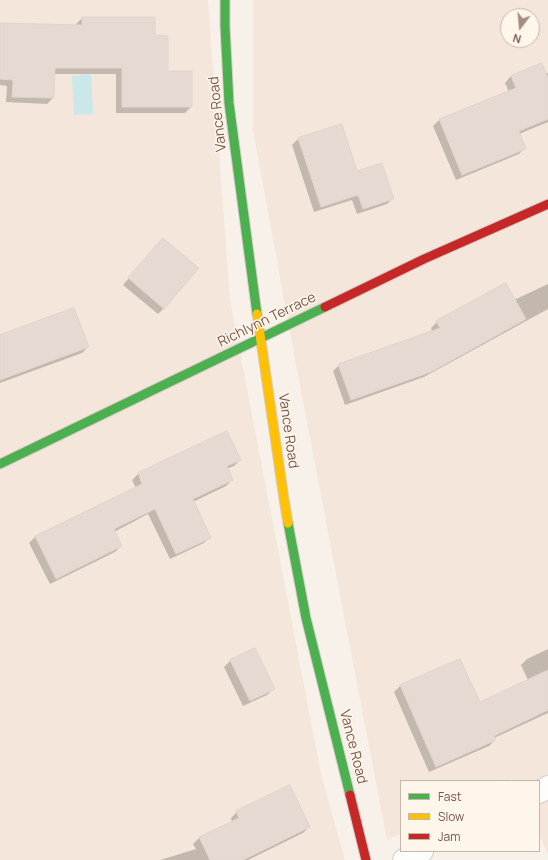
<!DOCTYPE html>
<html>
<head>
<meta charset="utf-8">
<style>
  body { margin:0 }
  #map { position:relative; width:548px; height:860px; overflow:hidden; background:#f8f1ea; font-family:Manrope,sans-serif }
  canvas { display:block }
  .legend { position:absolute; left:400px; top:780px; width:140px; height:72px; box-sizing:border-box; background:#fff6eb; border:1px solid #c9b6aa; margin:0; padding:5px 7px; list-style:none; font-size:12px; color:#785648 }
  .legend li { display:flex; align-items:center; gap:8px; height:20px }
  .legend b { width:20px; border:1px solid #c9b6aa }
  .north { position:absolute; left:500px; top:8px; width:40px; height:40px; box-sizing:border-box; background:#fff6eb; border:1px solid #c9b6aa; border-radius:50%; rotate:196deg; font-size:11px; font-weight:700; line-height:16px; text-align:center; color:#785648 }
  .north::after { content:''; display:block; margin:auto; width:14px; height:18px; background:#a58c81; clip-path:polygon(50% 0,100% 100%,50% 72%,0 100%) }
</style>
</head>
<body>
<div id="map">
<canvas width="548" height="860"></canvas>
<ul class="legend">
<li><b style="height:5px;background:#4caf50"></b>Fast</li>
<li><b style="height:5px;background:#ffc107"></b>Slow</li>
<li><b style="height:5px;background:#c62828"></b>Jam</li>
</ul>
<div class="north">N</div>
</div>
<script>
const g = document.querySelector('canvas').getContext('2d');
g.lineJoin = 'round';
function fill(path, color) { g.fillStyle = color; g.fill(path, 'evenodd'); }
function stroke(path, color, width, dash) { g.strokeStyle = color; g.lineWidth = width; g.lineCap = dash ? 'butt' : 'round'; g.setLineDash(dash || []); g.stroke(path); }
function write(font, color, halo, rows, align = 'center') {
  g.font = font + ' Manrope,sans-serif'; g.lineWidth = 3; g.setLineDash([]); g.textBaseline = 'middle'; g.strokeStyle = halo; g.fillStyle = color; for (const [text, x, y, turn = 0] of rows) {
    g.save(); g.translate(x, y); g.rotate((+turn || 0) * Math.PI / 180); g.textAlign = isNaN(turn) ? turn : align; if (halo) g.strokeText(text, 0, 0); g.fillText(text, 0, 0); g.restore();
  }
}
fill(new Path2D(`
  M 0,0 L 208,0 L 230,300 L 321,774 L 345,860 L 0,860 Z
  M 253,0 L 548,0 L 548,854 L 539,835 L 539,781 L 513,781 L 511,779 L 507,781 L 401,781 L 401,833 L 387,840 L 296,365 L 253,130 ZM 508,16 L 532,16 L 532,40 L 508,40 Z`), '#f4e6da');
fill(new Path2D(`
  M 91,74 L 93,114 L 74,115 L 72,76 Z`), '#cae8e9');
fill(new Path2D(`
  M 82,18 L 154,18 L 154,36 L 167,72 L 191,107 L 185,113 L 116,113 L 116,74 L 54,74 L 53,98 L 47,104 L 6,102 L 7,86 L 0,85 L 0,24 L 76,26 L 76,24 Z
  M 548,73 L 548,122 L 519,134 L 525,148 L 519,154 L 456,180 L 433,126 L 439,120 L 509,92 L 505,83 L 511,76 Z
  M 341,125 L 357,172 L 393,198 L 387,204 L 357,214 L 352,200 L 314,212 L 292,145 L 298,139 Z
  M 163,239 L 164,308 L 158,314 L 123,285 Z
  M 505,284 L 514,300 L 548,284 L 548,309 L 424,377 L 345,405 L 333,371 L 339,365 L 432,332 L 431,328 L 437,322 Z
  M 0,336 L 88,347 L 82,353 L 0,383 Z
  M 227,432 L 240,460 L 234,466 L 227,469 L 232,480 L 226,486 L 193,502 L 210,537 L 204,543 L 170,559 L 148,514 L 114,532 L 121,546 L 115,552 L 50,584 L 29,543 L 35,537 L 136,488 L 132,480 L 138,474 Z
  M 548,649 L 548,713 L 494,738 L 495,740 L 489,746 L 429,772 L 394,692 L 400,686 L 460,660 L 479,704 L 528,680 L 521,665 L 527,659 Z
  M 254,650 L 273,689 L 267,695 L 243,706 L 224,667 L 230,661 Z
  M 237,812 L 309,827 L 303,833 L 248,860 L 160,860 L 196,849 L 193,844 L 199,838 L 232,822 L 231,818 Z`), '#0003');
const building = new Path2D(`
  M 82,17 L 155,17 L 155,35 L 168,36 L 168,71 L 192,71 L 192,107 L 122,107 L 122,68 L 55,68 L 54,98 L 12,97 L 13,80 L 0,79 L 0,23 L 82,25 Z
  M 542,63 L 548,78 L 548,119 L 519,131 L 526,149 L 462,175 L 439,119 L 516,88 L 511,76 Z
  M 342,124 L 357,171 L 382,163 L 394,199 L 363,209 L 358,195 L 321,207 L 298,138 Z
  M 163,238 L 199,268 L 164,309 L 128,278 Z
  M 506,283 L 526,319 L 431,372 L 351,400 L 338,364 L 440,328 L 436,321 Z
  M 74,308 L 89,347 L 0,380 L 0,335 Z
  M 227,431 L 241,460 L 227,466 L 233,480 L 193,499 L 211,538 L 176,554 L 155,509 L 114,529 L 122,546 L 56,579 L 35,536 L 142,484 L 138,473 Z
  M 255,648 L 275,689 L 250,701 L 230,660 Z
  M 460,659 L 480,702 L 548,670 L 548,710 L 494,736 L 496,740 L 436,767 L 400,685 Z
  M 290,785 L 310,827 L 243,860 L 210,860 L 199,837 L 239,818 L 236,811 Z`);
fill(building, '#e5d9d1');
stroke(building, '#e1d4cc', 1);
const street = new Path2D(`
  M 539,792 L 548,787
  M 404,860 L 422,851`);
const fast = new Path2D(`
  M 225,0 L 225,26 L 229,103 L 257,314
  M 0,464 L 325,307
  M 288,523 L 306,618 L 350,795`);
const slow = new Path2D(`
  M 257,314 L 284,499 L 288,523`);
const jam = new Path2D(`
  M 325,307 L 424,259 L 548,204
  M 350,795 L 366,860`);
stroke(street, '#d6cdc6', 24);
stroke(fast, '#d7ccc6', 11);
stroke(slow, '#d7ccc6', 11);
stroke(jam, '#d7ccc6', 11);
stroke(street, '#fefdfc', 22);
stroke(fast, '#4caf50', 9);
stroke(slow, '#ffc107', 9);
stroke(jam, '#c62828', 9);
write('14px', '#785648', '#fff6eb', [
  ["Vance Road",218,114,-96],
  ["Richlynn Terrace",267,320,-26],
  ["Vance Road",288,431,82],
  ["Vance Road",353,747,76]
]);
</script>
</body>
</html>
